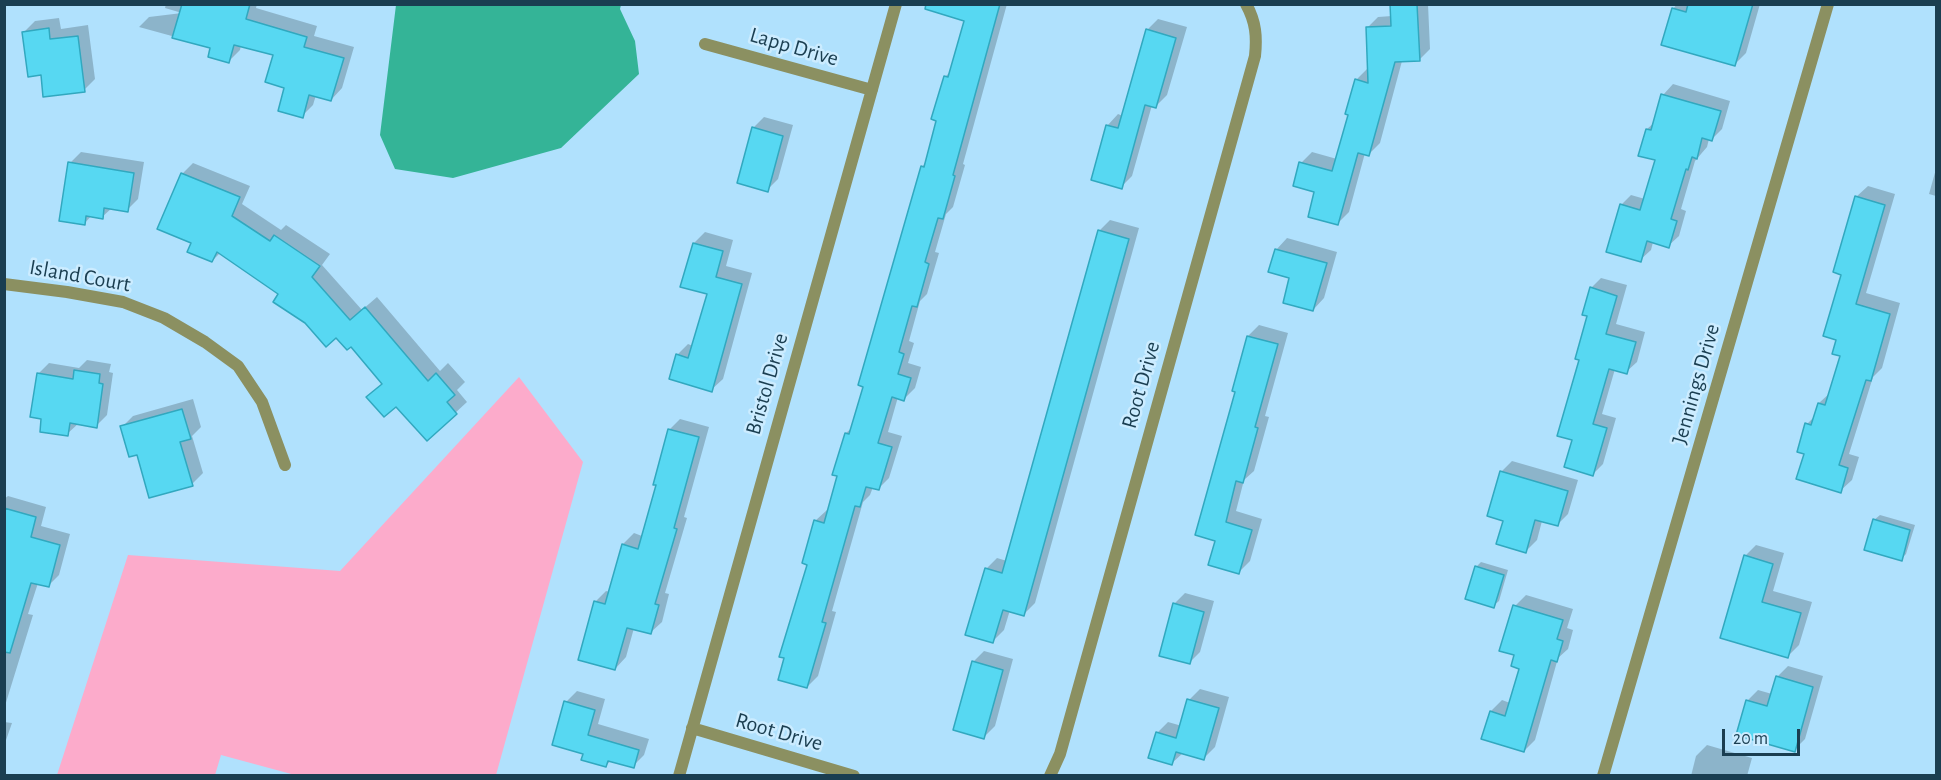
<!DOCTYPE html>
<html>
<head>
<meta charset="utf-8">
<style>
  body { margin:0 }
  #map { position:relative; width:1941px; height:780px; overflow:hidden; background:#b0e1fd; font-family:"Alegreya Sans",sans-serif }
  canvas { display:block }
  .frame { position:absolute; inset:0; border:6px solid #1a3e51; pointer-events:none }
  .scale { position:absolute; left:1722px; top:729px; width:78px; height:27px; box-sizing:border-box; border:3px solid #1a3e51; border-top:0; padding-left:8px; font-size:18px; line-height:21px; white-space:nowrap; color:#1a3e51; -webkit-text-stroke:4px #ccecff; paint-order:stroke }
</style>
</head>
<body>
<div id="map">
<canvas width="1941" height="780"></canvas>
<div class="frame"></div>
<div class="scale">20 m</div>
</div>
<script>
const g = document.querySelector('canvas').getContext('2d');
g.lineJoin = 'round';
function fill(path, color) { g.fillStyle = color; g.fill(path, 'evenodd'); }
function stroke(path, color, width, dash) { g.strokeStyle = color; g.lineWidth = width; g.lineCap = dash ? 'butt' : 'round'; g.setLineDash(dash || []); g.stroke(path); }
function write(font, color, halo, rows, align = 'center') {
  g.font = font + ' "Alegreya Sans",sans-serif'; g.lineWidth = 5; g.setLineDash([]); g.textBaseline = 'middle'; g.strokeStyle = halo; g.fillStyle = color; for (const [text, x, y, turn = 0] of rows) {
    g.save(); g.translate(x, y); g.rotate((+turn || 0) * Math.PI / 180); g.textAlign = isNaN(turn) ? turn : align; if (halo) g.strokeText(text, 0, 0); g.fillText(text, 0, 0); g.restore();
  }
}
fill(new Path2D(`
  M 519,377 L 583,462 L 496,775 L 295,775 L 221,755 L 215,775 L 57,775 L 128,555 L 340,571 Z`), '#fcabcb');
fill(new Path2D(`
  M 396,5 L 621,5 L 620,9 L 635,41 L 639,74 L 561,148 L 453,178 L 395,169 L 380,135 Z`), '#34b497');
fill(new Path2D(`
  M 166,4 L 257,4 L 256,8 L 317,26 L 314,36 L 354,47 L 342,88 L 331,100 L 316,95 L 313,105 L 302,116 L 286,87 L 274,54 L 241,45 L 240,50 L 229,61 L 212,47 L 139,27 L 149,17 L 182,13 L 165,8 Z
  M 965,4 L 1007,4 L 963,164 L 965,165 L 953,207 L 946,214 L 935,252 L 939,253 L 927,294 L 920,301 L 909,341 L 914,343 L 908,363 L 921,367 L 915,388 L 904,399 L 898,397 L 888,432 L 902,436 L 889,478 L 878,489 L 873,487 L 870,495 L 863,502 L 832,611 L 836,612 L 818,676 L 807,687 L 808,564 L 815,521 L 827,510 L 829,510 L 839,475 L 846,433 L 853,427 L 922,167 L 926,162 L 938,120 L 945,77 L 952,70 L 966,21 Z
  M 1391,4 L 1428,4 L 1430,49 L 1419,60 L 1402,61 L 1380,143 L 1369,154 L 1365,153 L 1349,212 L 1338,223 L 1316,191 L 1301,163 L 1312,152 L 1337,159 L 1350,114 L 1356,80 L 1367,69 L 1369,69 L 1367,28 L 1378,17 L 1392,16 Z
  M 1677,4 L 1760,4 L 1746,53 L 1735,64 L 1673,9 Z
  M 59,18 L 61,29 L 88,25 L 95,79 L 84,90 L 42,73 L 24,32 L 35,21 Z
  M 1158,19 L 1187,27 L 1167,95 L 1156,106 L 1152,105 L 1132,176 L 1121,187 L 1107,126 L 1118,114 L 1123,116 L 1147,30 Z
  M 1673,84 L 1730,101 L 1722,129 L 1711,140 L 1709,139 L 1707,147 L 1695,161 L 1681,209 L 1686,211 L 1679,236 L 1668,246 L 1653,242 L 1651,250 L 1640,260 L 1621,205 L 1631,195 L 1645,199 L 1657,159 L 1647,129 L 1655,122 L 1663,95 Z
  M 764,117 L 793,125 L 778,179 L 767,190 L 753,128 Z
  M 81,152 L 144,162 L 138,199 L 127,210 L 112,208 L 102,217 L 92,215 L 84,224 L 70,163 Z
  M 193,163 L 250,186 L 242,204 L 281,230 L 286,225 L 330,254 L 322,265 L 362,310 L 377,297 L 440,371 L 448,363 L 465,382 L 457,390 L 467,402 L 427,439 L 384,383 L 351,345 L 280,293 L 220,253 L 212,261 L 193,242 L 182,174 Z
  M 1936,169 L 1936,196 L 1929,194 Z
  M 1868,186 L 1895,194 L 1866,293 L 1900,303 L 1882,368 L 1873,377 L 1849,454 L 1859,457 L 1852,480 L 1840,491 L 1806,453 L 1807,424 L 1816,415 L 1819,403 L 1831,392 L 1842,355 L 1838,339 L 1856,197 Z
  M 1110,220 L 1139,228 L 1035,603 L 1024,614 L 1010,610 L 1004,630 L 993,641 L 986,569 L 997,558 L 1007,561 L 1099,231 Z
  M 705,232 L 733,240 L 726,266 L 752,273 L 723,379 L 711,390 L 677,355 L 688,344 L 693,346 L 709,293 L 694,243 Z
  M 1287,238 L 1337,252 L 1324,298 L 1313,310 L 1291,277 L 1276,250 Z
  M 1601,278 L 1627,285 L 1616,324 L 1645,332 L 1637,362 L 1626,372 L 1615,369 L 1602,414 L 1616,418 L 1603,464 L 1593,474 L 1574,439 L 1581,359 L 1589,315 L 1591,288 Z
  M 1259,325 L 1288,333 L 1265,416 L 1269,417 L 1254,471 L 1244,480 L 1236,511 L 1262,519 L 1250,561 L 1239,572 L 1217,540 L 1237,391 L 1233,390 L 1248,336 Z
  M 87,360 L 111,364 L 109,372 L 113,373 L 107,415 L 96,426 L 79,423 L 67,434 L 43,418 L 38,374 L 49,363 L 79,368 Z
  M 193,399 L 201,427 L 192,436 L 203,473 L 192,484 L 138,453 L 122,427 L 133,416 Z
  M 680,419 L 709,427 L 684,517 L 687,518 L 665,593 L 669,594 L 662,622 L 650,633 L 634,628 L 626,657 L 615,669 L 595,602 L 606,591 L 610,592 L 623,544 L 634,533 L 642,536 L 658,484 L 669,430 Z
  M 1512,461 L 1578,480 L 1568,514 L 1557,525 L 1542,521 L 1537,540 L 1526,551 L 1505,520 L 1501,472 Z
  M 8,496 L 46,507 L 41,526 L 70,534 L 59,575 L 48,586 L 38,583 L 28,614 L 33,615 L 4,709 L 4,499 Z
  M 1880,515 L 1915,525 L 1906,554 L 1901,559 L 1874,520 Z
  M 1756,545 L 1784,553 L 1773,591 L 1812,602 L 1799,645 L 1788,656 L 1722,637 L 1745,556 Z
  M 1481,562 L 1508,570 L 1499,601 L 1493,606 L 1476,567 Z
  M 1185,593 L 1214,601 L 1200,652 L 1189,663 L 1174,604 Z
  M 1526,595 L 1573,609 L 1567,628 L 1573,630 L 1568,649 L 1558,658 L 1535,740 L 1524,751 L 1491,711 L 1502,700 L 1510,703 L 1521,668 L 1516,654 L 1515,606 Z
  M 984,651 L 1013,659 L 995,726 L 984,737 L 973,662 Z
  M 1788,666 L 1823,676 L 1805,739 L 1794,750 L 1747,701 L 1758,690 L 1772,694 L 1777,677 Z
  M 1200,689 L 1229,697 L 1215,747 L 1204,758 L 1183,753 L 1172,763 L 1157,733 L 1168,722 L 1182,726 L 1189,700 Z
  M 577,691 L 605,699 L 598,724 L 649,739 L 644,755 L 633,766 L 611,760 L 606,766 L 585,753 L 566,702 Z
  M 4,722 L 12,723 L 4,746 Z
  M 1707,745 L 1752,758 L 1747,776 L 1691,776 L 1696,756 Z`), '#0003');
const building = new Path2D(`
  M 182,4 L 250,4 L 246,19 L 307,37 L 304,47 L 344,58 L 331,101 L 309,95 L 303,118 L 278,111 L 284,88 L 265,82 L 273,55 L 234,45 L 229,63 L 208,57 L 210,48 L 172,38 Z
  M 926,4 L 1000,4 L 953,175 L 955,176 L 943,219 L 938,218 L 925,262 L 929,264 L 917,307 L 912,306 L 899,352 L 904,354 L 898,374 L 911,378 L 904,401 L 892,397 L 878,443 L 892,447 L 879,490 L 866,487 L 860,507 L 855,506 L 822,622 L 826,623 L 807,688 L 778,680 L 784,658 L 779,657 L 807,565 L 802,563 L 814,520 L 824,523 L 837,476 L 832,475 L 845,433 L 849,434 L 863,387 L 858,385 L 921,166 L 924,167 L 936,121 L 931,119 L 944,76 L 948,77 L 964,21 L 925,9 Z
  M 1390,4 L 1417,4 L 1420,61 L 1395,62 L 1369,156 L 1358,153 L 1338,225 L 1308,217 L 1314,192 L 1293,186 L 1299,162 L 1332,171 L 1348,115 L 1345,114 L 1355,79 L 1368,83 L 1366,27 L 1391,26 Z
  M 1688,4 L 1753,4 L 1735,66 L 1661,45 L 1672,8 L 1686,12 Z
  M 49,28 L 50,39 L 78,36 L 85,92 L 43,97 L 41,75 L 28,77 L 22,32 Z
  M 1146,29 L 1176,38 L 1156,108 L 1145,105 L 1122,189 L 1091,180 L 1106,125 L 1118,128 Z
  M 1661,94 L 1721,111 L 1712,141 L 1702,138 L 1697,159 L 1692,157 L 1688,170 L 1686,169 L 1671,219 L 1677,221 L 1669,248 L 1647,241 L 1641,262 L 1606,252 L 1620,204 L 1640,210 L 1655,160 L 1638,156 L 1646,129 L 1651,130 Z
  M 752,127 L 783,136 L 768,192 L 737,183 Z
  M 68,162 L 134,173 L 128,212 L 104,208 L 103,219 L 86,216 L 85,225 L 59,221 Z
  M 181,173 L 240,197 L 232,216 L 270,241 L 274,235 L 320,266 L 312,277 L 350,320 L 365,307 L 428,381 L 436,373 L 455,395 L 447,402 L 457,414 L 427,441 L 396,407 L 384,417 L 366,397 L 382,384 L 351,347 L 347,350 L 336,338 L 326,347 L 305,323 L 273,302 L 278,294 L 217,252 L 212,262 L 187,252 L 191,243 L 157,229 Z
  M 1855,196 L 1885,205 L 1856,304 L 1890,314 L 1871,381 L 1866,380 L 1839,465 L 1848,468 L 1841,493 L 1796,479 L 1804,454 L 1797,452 L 1805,423 L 1811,425 L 1818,403 L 1825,405 L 1840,356 L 1832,354 L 1836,340 L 1823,336 L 1841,275 L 1833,272 Z
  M 1098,230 L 1129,239 L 1024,616 L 1003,610 L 993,643 L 965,635 L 985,568 L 1002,573 Z
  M 693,243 L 723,251 L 716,277 L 742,284 L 712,392 L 669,379 L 676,354 L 688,358 L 707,294 L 680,287 Z
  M 1275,249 L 1327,263 L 1313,311 L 1283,303 L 1289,278 L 1268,272 Z
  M 1590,287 L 1617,296 L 1606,334 L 1636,342 L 1627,374 L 1609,369 L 1593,424 L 1607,428 L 1593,476 L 1564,467 L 1572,440 L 1557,436 L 1579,360 L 1575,359 L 1587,316 L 1582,315 Z
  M 1247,336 L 1278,344 L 1255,427 L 1258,428 L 1243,483 L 1236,481 L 1226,522 L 1252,530 L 1239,574 L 1208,565 L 1215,541 L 1195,535 L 1235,392 L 1232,391 Z
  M 74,370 L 100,374 L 99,383 L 103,384 L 97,428 L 70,423 L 68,436 L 40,432 L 41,419 L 30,417 L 37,373 L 73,379 Z
  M 182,409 L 191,439 L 180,442 L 193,486 L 149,498 L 137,455 L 129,457 L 120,426 Z
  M 668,429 L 699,437 L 674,528 L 677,529 L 655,604 L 659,605 L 651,634 L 627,628 L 615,670 L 578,660 L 594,601 L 605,604 L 622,544 L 638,549 L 656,485 L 653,485 Z
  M 1500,471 L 1568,491 L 1558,526 L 1535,520 L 1526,553 L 1496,544 L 1503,521 L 1487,516 Z
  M 4,508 L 36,517 L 31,537 L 60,545 L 49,587 L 31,583 L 10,653 L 4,652 Z
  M 1873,519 L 1910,530 L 1902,561 L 1864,550 Z
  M 1744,555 L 1773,564 L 1762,602 L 1801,613 L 1788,658 L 1720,638 Z
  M 1475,566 L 1504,575 L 1494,608 L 1465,599 Z
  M 1173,603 L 1204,612 L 1190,664 L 1159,656 Z
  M 1513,605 L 1563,620 L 1557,639 L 1563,641 L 1557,662 L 1551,660 L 1524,752 L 1481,739 L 1490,711 L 1505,716 L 1519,669 L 1511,666 L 1514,655 L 1499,651 Z
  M 972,661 L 1003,670 L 984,739 L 953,730 Z
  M 1776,676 L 1813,687 L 1795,752 L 1736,735 L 1746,700 L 1767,706 Z
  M 1187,699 L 1219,708 L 1204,760 L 1176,752 L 1172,765 L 1148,758 L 1156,732 L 1176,738 Z
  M 564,701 L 595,710 L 588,735 L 639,750 L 634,768 L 608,761 L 606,767 L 581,760 L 583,754 L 552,745 Z`);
fill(building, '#57d8f2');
stroke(building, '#31a8bf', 1.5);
stroke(new Path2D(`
  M 705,44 L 872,90
  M 4,284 L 67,292 L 123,302 L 164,318 L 205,342 L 238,366 L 262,402 L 285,465
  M 692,728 L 854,776
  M 679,776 L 896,4
  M 1050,776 L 1060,754 L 1255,56 C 1257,37 1256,22 1246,4
  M 1603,776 L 1828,4`), '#8b9061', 12);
write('22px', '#1a3e51', '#ccecff', [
  ["Lapp Drive",794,47,16],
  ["Island Court",80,276,10],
  ["Bristol Drive",767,384,-74],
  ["Jennings Drive",1696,384,-74],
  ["Root Drive",1141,385,-74],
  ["Root Drive",779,732,16]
]);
</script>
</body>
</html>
